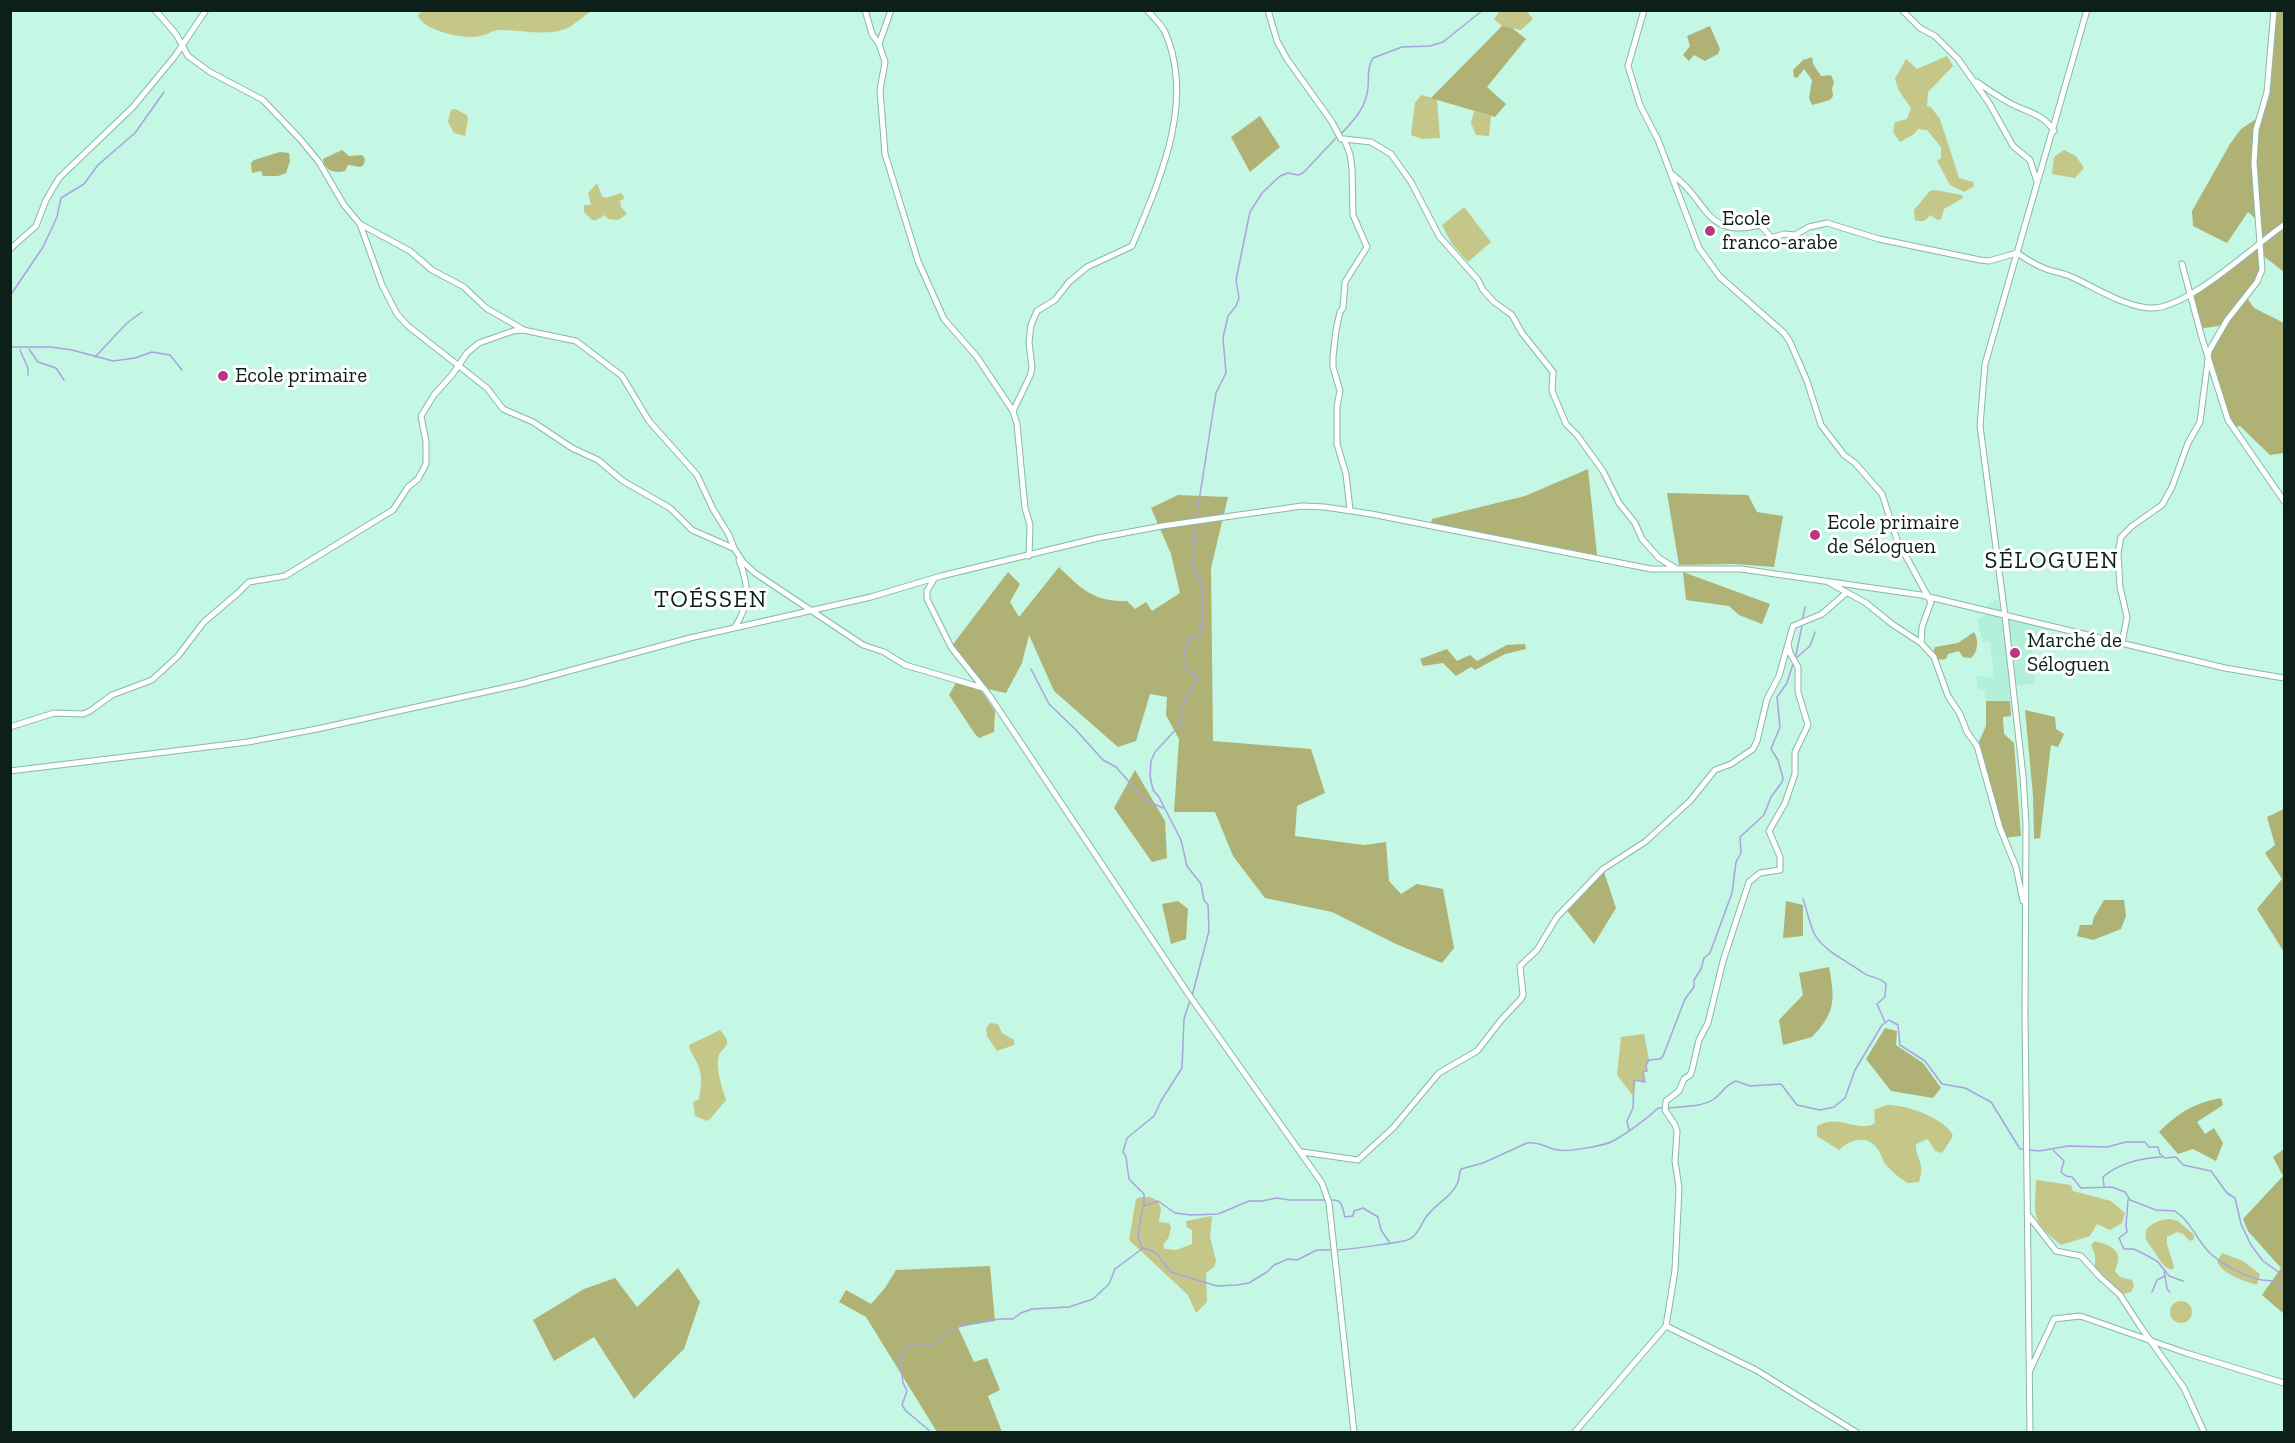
<!DOCTYPE html>
<html>
<head>
<meta charset="utf-8">
<style>
  body { margin:0 }
  #map { position:relative; width:2295px; height:1443px; overflow:hidden; background:#c4f7e4; font-family:"Zilla Slab",serif }
  canvas { display:block }
  .frame { position:absolute; inset:0; border:12px solid #0c2019; pointer-events:none }
</style>
</head>
<body>
<div id="map">
<canvas width="2295" height="1443"></canvas>
<div class="frame"></div>
</div>
<script>
const g = document.querySelector('canvas').getContext('2d');
g.lineJoin = 'round';
function fill(path, color) { g.fillStyle = color; g.fill(path, 'evenodd'); }
function stroke(path, color, width, dash) { g.strokeStyle = color; g.lineWidth = width; g.lineCap = dash ? 'butt' : 'round'; g.setLineDash(dash || []); g.stroke(path); }
function write(font, color, halo, rows, align = 'center') {
  g.font = font + ' "Zilla Slab",serif'; g.lineWidth = 6; g.setLineDash([]); g.textBaseline = 'middle'; g.strokeStyle = halo; g.fillStyle = color; for (const [text, x, y, turn = 0] of rows) {
    g.save(); g.translate(x, y); g.rotate((+turn || 0) * Math.PI / 180); g.textAlign = isNaN(turn) ? turn : align; if (halo) g.strokeText(text, 0, 0); g.fillText(text, 0, 0); g.restore();
  }
}
fill(new Path2D(`
  M 1997,600 L 2006,616 L 2050,626 L 2044,638 L 2031,639 L 2035,684 L 2009,686 L 2010,701 L 1986,701 L 1985,690 L 1978,690 L 1976,676 L 1994,678 L 1990,641 L 1983,642 L 1977,619 L 1989,613 L 1987,604 Z`), '#b3f0d9');
fill(new Path2D(`
  M 1526,10 L 1533,19 L 1521,30 L 1502,26 L 1494,19 L 1500,11 Z
  M 422,11 L 422,10 L 592,11 C 582,16 572,28 562,30 C 541,36 519,29 498,30 C 491,31 486,35 480,36 C 466,40 422,31 418,15 Z
  M 1947,56 L 1953,66 L 1928,92 L 1927,106 L 1931,107 L 1940,119 L 1959,178 L 1973,182 L 1974,186 L 1964,192 L 1950,185 L 1937,161 L 1941,158 L 1941,147 L 1927,130 L 1918,129 L 1914,134 L 1900,142 L 1893,132 L 1895,122 L 1907,119 L 1911,108 L 1899,91 L 1895,79 L 1906,59 L 1917,69 Z
  M 1421,95 L 1437,99 L 1440,138 L 1422,139 L 1411,135 L 1415,103 Z
  M 455,109 L 467,115 L 468,119 L 465,136 L 454,133 L 448,122 L 451,110 Z
  M 1474,111 L 1491,116 L 1489,136 L 1476,135 L 1471,123 Z
  M 2064,150 L 2076,156 L 2084,168 L 2075,178 L 2052,174 L 2054,157 Z
  M 597,183 L 602,196 L 606,198 L 621,193 L 625,198 L 620,201 L 621,207 L 627,214 L 618,220 L 608,219 L 605,215 L 596,220 L 592,220 L 584,212 L 584,205 L 591,205 L 588,193 Z
  M 1935,190 L 1962,195 L 1963,198 L 1944,209 L 1941,219 L 1938,220 L 1930,215 C 1925,222 1922,222 1915,220 L 1914,210 L 1930,191 Z
  M 1464,207 L 1491,242 L 1468,262 L 1452,244 L 1442,225 Z
  M 990,1023 L 998,1024 L 1002,1033 L 1014,1040 L 1014,1045 L 997,1051 L 987,1036 L 986,1029 Z
  M 720,1030 C 722,1033 728,1038 727,1043 C 727,1047 720,1051 719,1055 C 715,1068 722,1087 726,1100 L 711,1118 L 707,1121 L 695,1116 L 693,1102 L 699,1099 C 701,1087 703,1074 697,1063 C 694,1056 690,1052 689,1045 Z
  M 1644,1034 L 1649,1060 L 1646,1065 L 1647,1071 L 1643,1072 L 1645,1082 L 1636,1080 L 1633,1096 L 1617,1075 L 1621,1037 Z
  M 1887,1105 C 1905,1104 1947,1119 1953,1136 L 1942,1153 L 1935,1151 L 1928,1139 L 1916,1144 C 1915,1159 1926,1162 1919,1182 L 1908,1183 C 1900,1179 1893,1172 1886,1165 C 1882,1160 1881,1153 1877,1148 C 1866,1134 1849,1140 1839,1150 L 1817,1136 L 1817,1126 C 1838,1114 1852,1130 1872,1125 L 1875,1122 L 1874,1110 Z
  M 2036,1180 L 2071,1185 L 2073,1191 L 2111,1201 L 2125,1213 L 2122,1223 L 2110,1230 L 2097,1224 L 2090,1236 L 2061,1245 C 2030,1220 2035,1218 2036,1180 Z
  M 1140,1197 L 1150,1197 L 1158,1201 L 1161,1209 L 1159,1222 L 1169,1223 L 1171,1227 L 1169,1237 L 1163,1245 L 1165,1249 L 1176,1250 L 1192,1244 L 1192,1230 L 1187,1227 L 1186,1221 L 1212,1216 L 1210,1237 L 1216,1261 L 1214,1267 L 1206,1273 L 1207,1302 L 1196,1313 L 1188,1295 L 1129,1240 L 1136,1199 Z
  M 2169,1219 L 2178,1221 L 2194,1235 L 2194,1239 L 2190,1241 L 2183,1234 L 2177,1232 L 2167,1237 L 2167,1244 L 2174,1267 L 2172,1270 C 2162,1267 2159,1258 2153,1250 C 2151,1246 2146,1242 2146,1238 C 2143,1225 2159,1220 2169,1219 Z
  M 2095,1241 C 2103,1244 2117,1246 2118,1257 C 2119,1261 2116,1266 2115,1271 L 2120,1277 L 2132,1280 L 2134,1286 L 2131,1292 L 2120,1295 L 2095,1271 L 2095,1255 L 2091,1245 Z
  M 2222,1253 L 2243,1261 L 2260,1274 L 2257,1285 C 2242,1280 2226,1276 2217,1262 Z
  M2170 1312a11 11 0 1 1 22 0a11 11 0 1 1-22 0Z`), '#c4c788');
fill(new Path2D(`
  M 2274,11 L 2284,11 L 2284,272 L 2261,254 L 2262,270 L 2246,296 L 2254,308 L 2284,323 L 2284,453 L 2270,455 L 2240,426 L 2233,427 L 2208,357 L 2223,325 L 2199,329 L 2190,294 L 2201,288 L 2260,241 L 2258,221 L 2248,212 L 2227,243 L 2193,226 L 2192,211 L 2230,144 L 2241,129 L 2259,117 L 2267,92 Z
  M 1502,26 L 1512,28 L 1526,39 L 1487,87 L 1506,104 L 1495,117 L 1431,98 Z
  M 1710,26 L 1720,49 L 1718,54 L 1705,61 L 1694,55 L 1689,61 L 1683,55 L 1690,46 L 1687,36 Z
  M 1812,57 L 1813,64 L 1821,76 L 1831,75 L 1834,82 L 1832,89 L 1833,96 L 1830,100 L 1812,105 L 1809,98 L 1812,80 L 1804,69 L 1797,78 L 1794,77 L 1793,70 L 1803,60 Z
  M 1260,116 L 1280,147 L 1250,172 L 1231,137 Z
  M 342,150 L 349,156 L 362,155 L 365,159 L 364,164 L 361,167 L 348,165 L 345,171 C 335,174 324,170 323,159 Z
  M 280,152 L 289,153 L 290,161 L 286,173 L 278,176 L 263,176 L 261,171 L 252,173 L 251,163 L 254,160 Z
  M 1588,469 L 1597,555 L 1431,523 L 1432,519 L 1525,496 Z
  M 1667,493 L 1748,495 L 1757,512 L 1783,516 L 1774,567 L 1735,564 L 1679,565 Z
  M 1178,495 L 1228,497 L 1211,568 L 1213,741 L 1311,749 L 1325,793 L 1297,806 L 1295,836 L 1364,845 L 1386,842 L 1389,881 L 1401,894 L 1417,884 L 1443,889 L 1454,948 L 1442,963 L 1396,944 L 1332,912 L 1265,898 L 1233,856 L 1215,812 L 1174,812 L 1179,739 L 1166,715 L 1167,697 L 1150,694 L 1136,741 L 1118,747 L 1054,691 L 1029,635 L 1022,663 L 1006,693 L 983,688 L 951,647 L 1008,572 L 1020,584 L 1010,602 L 1019,617 L 1059,567 C 1081,589 1094,602 1127,601 L 1135,609 L 1146,602 L 1152,611 L 1180,593 L 1171,554 L 1151,508 Z
  M 1683,572 L 1770,604 L 1762,624 L 1739,615 L 1729,606 L 1686,600 Z
  M 1974,632 C 1979,640 1978,652 1971,658 L 1963,657 L 1959,651 L 1948,654 L 1946,659 C 1940,660 1936,660 1932,655 L 1935,647 L 1958,643 Z
  M 1525,644 L 1526,649 L 1505,654 L 1475,670 L 1471,667 L 1456,676 L 1443,663 L 1423,666 L 1420,659 L 1447,649 L 1457,661 L 1470,655 L 1477,661 L 1507,645 Z
  M 958,679 L 978,686 L 995,711 L 994,732 L 979,738 L 975,734 L 949,695 Z
  M 1986,701 L 2010,701 L 2011,716 L 2003,717 L 2004,734 L 2014,743 L 2021,836 L 2003,838 L 1977,746 L 1986,726 Z
  M 2025,710 L 2055,717 L 2056,729 L 2064,734 L 2058,747 L 2051,745 L 2040,838 L 2034,839 L 2033,796 Z
  M 1135,770 L 1165,821 L 1167,858 L 1152,862 L 1114,808 Z
  M 2284,809 L 2284,952 L 2257,909 L 2282,879 L 2265,853 L 2275,845 L 2267,817 Z
  M 1603,869 L 1616,908 L 1594,944 L 1565,908 Z
  M 2104,900 L 2124,900 L 2126,916 L 2121,929 L 2093,940 L 2077,936 L 2080,925 L 2092,925 L 2094,917 Z
  M 1178,901 L 1188,909 L 1186,939 L 1171,944 L 1162,904 Z
  M 1786,901 L 1803,905 L 1803,936 L 1783,938 Z
  M 1829,967 C 1835,999 1836,1012 1812,1037 L 1783,1045 L 1779,1020 L 1803,995 L 1799,973 Z
  M 1885,1028 L 1897,1031 L 1896,1045 L 1923,1063 L 1941,1088 L 1933,1098 L 1891,1091 L 1866,1059 Z
  M 2221,1098 L 2223,1105 L 2197,1122 L 2205,1134 L 2214,1128 L 2223,1143 L 2216,1161 L 2193,1149 L 2178,1154 L 2159,1132 C 2178,1113 2194,1103 2221,1098 Z
  M 2284,1149 L 2284,1314 L 2262,1295 L 2281,1268 L 2248,1231 L 2243,1219 L 2283,1176 L 2273,1157 Z
  M 990,1266 L 995,1321 L 958,1327 L 974,1362 L 987,1358 L 1000,1390 L 988,1396 L 1002,1432 L 937,1432 L 866,1317 L 839,1302 L 846,1290 L 871,1304 L 885,1288 L 896,1270 Z
  M 678,1268 L 700,1302 L 684,1349 L 634,1399 L 594,1337 L 554,1361 L 533,1320 L 584,1289 L 615,1278 L 637,1307 Z`), '#afb274');
stroke(new Path2D(`
  M 1341,134 C 1354,120 1366,108 1368,88 C 1369,77 1367,67 1373,58 L 1402,47 L 1430,46 L 1443,42 L 1483,10
  M 10,296 L 43,247 L 57,217 L 61,198 L 84,184 L 98,165 L 135,133 L 164,92
  M 10,347 L 51,347 L 72,350 L 113,361 L 135,358 L 152,352 L 170,355 L 182,370
  M 29,349 L 38,362 L 56,368 L 64,380
  M 20,350 L 28,368 L 28,375
  M 95,357 L 127,323 L 142,312
  M 1196,520 L 1216,393 L 1226,373 L 1223,338 L 1228,316 L 1236,306 L 1239,298 L 1236,280 L 1250,212 L 1262,193 L 1280,176 L 1288,173 L 1298,175 L 1303,173 L 1337,137
  M 1802,621 L 1805,607
  M 1795,659 L 1802,626
  M 1795,659 L 1810,646 L 1815,632
  M 1031,669 L 1049,704 L 1076,730 L 1103,760 L 1116,767 L 1145,800 L 1163,808
  M 1803,899 C 1807,910 1810,926 1815,935 C 1824,951 1847,961 1862,972 C 1869,978 1879,976 1886,984 L 1885,997 L 1877,1004 L 1885,1022
  M 1192,996 L 1209,931 L 1208,905 L 1204,900 L 1201,884 L 1187,866 L 1181,840 L 1159,797 L 1153,790 L 1150,776 L 1151,761 L 1155,752 L 1180,725 L 1182,706 L 1191,692 L 1197,676 L 1188,671 L 1183,658 L 1189,638 L 1201,634 L 1203,628 L 1203,584 L 1193,570 L 1193,557 L 1196,524
  M 1667,1108 C 1681,1107 1703,1107 1714,1099 C 1724,1092 1722,1087 1736,1081 L 1750,1086 L 1781,1084 L 1797,1105 L 1820,1110 L 1834,1107 L 1845,1098 L 1855,1070 L 1882,1025 L 1889,1020 L 1898,1025 L 1900,1045 L 1925,1061 L 1942,1084 L 1965,1088 L 1991,1102 L 2020,1149 L 2039,1151 L 2068,1146 L 2107,1147 L 2126,1142 L 2145,1142 L 2149,1147 L 2158,1147 L 2160,1154 L 2165,1158 L 2176,1157 L 2183,1165 L 2211,1171 L 2227,1193 L 2235,1198 L 2241,1224 L 2251,1245 L 2263,1261 L 2284,1276
  M 1629,1130 L 1627,1121 L 1633,1108 L 1634,1082 L 1635,1080 L 1645,1082 L 1643,1072 L 1647,1071 L 1646,1065 L 1649,1060 L 1660,1059 L 1663,1056 L 1685,999 L 1694,987 L 1694,980 L 1701,969 L 1704,958 L 1710,953 L 1732,893 L 1736,862 L 1741,853 L 1740,837 L 1764,815 L 1771,797 L 1782,782 L 1783,778 L 1778,760 L 1771,749 L 1780,727 L 1777,697 L 1787,683 L 1793,664
  M 2053,1150 L 2064,1161 L 2061,1172 L 2066,1176 L 2072,1177 L 2081,1188 L 2112,1187 L 2125,1192 L 2130,1200 L 2156,1210 L 2175,1211 C 2192,1223 2195,1237 2208,1251 C 2218,1262 2247,1278 2262,1280 C 2267,1281 2271,1280 2276,1282 L 2284,1291
  M 2104,1186 L 2103,1177 C 2119,1163 2142,1158 2162,1157
  M 1331,1200 C 1343,1199 1342,1207 1345,1217 L 1353,1216 L 1354,1211 L 1363,1208 L 1378,1217 L 1381,1230 L 1390,1243
  M 2128,1200 L 2126,1226 L 2127,1232 L 2119,1238 L 2124,1249 L 2134,1249 L 2148,1256 L 2158,1262 L 2169,1276 L 2183,1281
  M 1144,1206 L 1144,1194 L 1129,1179 L 1126,1157 L 1123,1152 L 1127,1138 L 1154,1116 L 1161,1101 L 1182,1068 L 1184,1019 L 1190,1000
  M 1142,1248 L 1138,1237 L 1142,1210 L 1144,1206 L 1158,1201 L 1175,1213 L 1191,1215 L 1218,1214 L 1249,1201 L 1262,1201 L 1276,1198 L 1290,1200 L 1326,1200
  M 1337,1250 C 1343,1250 1407,1242 1410,1239 C 1419,1234 1421,1224 1426,1217 C 1435,1204 1452,1197 1458,1182 C 1459,1178 1459,1174 1461,1169 L 1483,1163 L 1527,1143 C 1539,1141 1546,1148 1558,1150 C 1568,1152 1604,1146 1613,1141 C 1626,1134 1648,1118 1658,1108 L 1662,1108
  M 2165,1276 L 2167,1289 L 2170,1292
  M 2152,1292 L 2157,1280 L 2165,1276 L 2164,1272
  M 931,1432 L 906,1411 L 902,1405 L 907,1391 L 903,1383 L 900,1357 C 908,1341 919,1346 934,1345 C 939,1341 943,1336 948,1332 C 959,1324 1000,1318 1013,1319 L 1021,1313 L 1032,1309 L 1069,1307 L 1093,1299 L 1109,1284 L 1115,1269 L 1143,1248 C 1164,1252 1162,1267 1173,1273 L 1217,1286 L 1237,1285 L 1249,1283 L 1267,1272 L 1274,1265 L 1288,1259 L 1297,1260 L 1317,1250 L 1332,1250`), '#aba3dd', 1.5);
const street = new Path2D(`
  M 155,10 L 176,34 L 188,56 L 210,72 L 263,100 L 300,139 L 319,162 L 344,205 L 360,224 L 382,285 L 397,314 L 408,326 L 487,388 L 503,409 L 533,422 L 572,448 L 598,460 L 623,481 L 670,508 L 692,530 L 733,548
  M 865,10 L 872,34 L 879,44 L 885,62 L 880,90 L 885,154 L 918,261 L 944,319 L 977,357 L 1013,411 L 1017,424 L 1025,508 L 1030,525 L 1029,556
  M 1268,10 L 1277,41 L 1287,59 L 1332,122 L 1341,139 L 1344,139 L 1350,154 L 1352,169 L 1353,215 L 1367,247 L 1345,282 L 1343,308 L 1340,312 L 1336,330 L 1333,357 L 1333,367 L 1340,391 L 1337,406 L 1337,444 L 1346,474 L 1350,510
  M 1644,10 L 1628,66 L 1640,105 L 1658,140 L 1699,248 L 1720,277 L 1784,333 L 1790,342 L 1807,381 L 1821,425 L 1844,455 L 1855,463 L 1882,494 L 1897,540 L 1931,602 L 1922,627 L 1921,643
  M 1902,10 L 1920,28 L 1935,36 L 1958,59 L 1989,103 L 2013,146 L 2030,160 L 2037,182
  M 879,44 L 891,10
  M 1977,82 C 1990,91 2004,101 2018,107 C 2034,114 2044,116 2054,131
  M 1344,139 L 1371,142 L 1391,154 L 1411,182 L 1439,236 L 1478,280 L 1483,290 L 1494,302 L 1512,315 L 1522,333 L 1553,372 L 1552,391 L 1566,424 L 1577,435 L 1603,471 L 1619,503 L 1635,523 L 1642,539 L 1659,558 L 1677,569
  M 1673,175 C 1709,201 1704,239 1760,225 L 1771,237 L 1774,237 L 1784,234 L 1795,235 L 1809,227 L 1827,223 L 1879,239 L 1980,260 L 1989,261 L 2017,253 C 2026,259 2035,265 2046,269 C 2054,272 2064,273 2072,277 C 2096,288 2121,305 2149,308 C 2186,311 2253,246 2284,225
  M 360,224 L 410,251 L 432,270 L 464,287 L 486,308 L 524,330
  M 10,249 L 36,226 L 46,200 L 59,178 L 133,107 L 175,56 L 206,10
  M 2182,264 L 2202,338 L 2228,420 L 2284,501
  M 1013,411 L 1030,376 L 1032,368 L 1029,342 L 1031,325 L 1037,311 L 1055,300 L 1069,282 L 1087,267 L 1132,246 C 1159,181 1196,102 1165,32 C 1161,24 1153,17 1147,10
  M 934,579 L 927,591 L 927,599 L 951,647 L 989,695 L 1189,995 L 1322,1183 L 1329,1203 L 1354,1432
  M 1828,582 L 1866,603 L 1892,624 L 1921,643 L 1934,657 L 1948,696 L 1960,714 L 1967,732 L 1977,746 L 2000,828 L 2016,867 L 2023,901
  M 735,627 C 750,604 749,585 739,560
  M 2122,643 L 2127,617 L 2120,587 L 2118,553 L 2121,537 L 2132,526 L 2162,505 L 2172,487 L 2188,443 L 2200,422 L 2209,351 L 2227,320 L 2257,282 L 2262,270 L 2254,163 L 2256,130 L 2267,92 L 2274,10
  M 10,727 L 54,713 L 83,714 L 90,711 L 112,695 L 152,680 L 178,656 L 204,622 L 238,593 L 249,582 L 285,576 L 393,510 L 408,487 L 418,479 L 426,464 L 426,442 L 421,416 L 434,395 L 452,375 L 467,353 L 479,343 L 513,331 L 523,330 L 576,341 L 622,376 L 649,421 L 697,475 L 713,509 L 729,535 L 734,548 L 743,562 L 755,573 L 863,645 L 884,652 L 905,665 L 983,688
  M 10,771 L 248,742 L 317,729 L 521,684 L 690,638 L 871,597 L 941,576 L 1098,538 L 1162,526 L 1302,506 L 1325,507 L 1371,514 L 1651,569 L 1741,569 L 1921,595 L 2225,668 L 2284,678
  M 1302,1152 L 1358,1160 L 1393,1128 L 1439,1073 L 1477,1051 L 1502,1019 L 1521,999 L 1523,995 L 1520,966 L 1537,950 L 1557,917 L 1603,869 L 1645,842 L 1690,801 L 1715,770 L 1731,764 L 1753,749 L 1757,741 L 1767,699 L 1779,676 L 1793,626 L 1822,614 L 1846,593
  M 2028,1215 L 2056,1251 L 2081,1256 L 2100,1277 L 2120,1295 L 2140,1326 L 2184,1388 L 2204,1432
  M 1666,1326 L 1756,1370 L 1856,1432
  M 2030,1370 L 2054,1319 L 2080,1316 L 2086,1318 L 2186,1353 L 2284,1383
  M 1575,1432 L 1666,1326 L 1675,1270 L 1679,1188 L 1675,1161 L 1677,1131 L 1675,1125 L 1665,1110 L 1666,1101 L 1679,1091 L 1684,1079 L 1690,1075 L 1692,1070 L 1699,1040 L 1708,1023 L 1723,961 L 1749,882 L 1760,873 L 1780,870 L 1780,857 L 1769,831 L 1785,803 L 1795,774 L 1795,752 L 1808,725 L 1798,692 L 1798,667 L 1790,653 L 1788,644
  M 2030,1432 L 2025,1015 L 2026,824 L 2023,776 L 2005,616 L 1980,426 L 1985,364 L 2087,10`);
stroke(street, '#87b9a7', 7);
stroke(street, '#fff', 5);
for (const [x, y, r, color] of [
  [1710,231,6,"#b93780"],
  [223,376,6,"#b93780"],
  [1815,535,6,"#b93780"],
  [2015,653,6,"#b93780"]
]) { const dot = new Path2D(); dot.arc(x, y, r, 0, 2 * Math.PI); g.fillStyle = color; g.fill(dot); stroke(dot, '#fff', 2); }
write('21px', '#0c2019', '#fff', [
  ["Ecole",1722,219],
  ["franco-arabe",1722,243],
  ["Ecole primaire",235,376],
  ["Ecole primaire",1827,523],
  ["de Séloguen",1827,547],
  ["Marché de",2027,641],
  ["Séloguen",2027,665]
], 'left');
g.letterSpacing = '1.5px';
write('24px', '#0c2019', '#fff', [
  ["SÉLOGUEN",2052,561],
  ["TOÉSSEN",711,600]
]);
g.letterSpacing = '0px';
</script>
</body>
</html>
